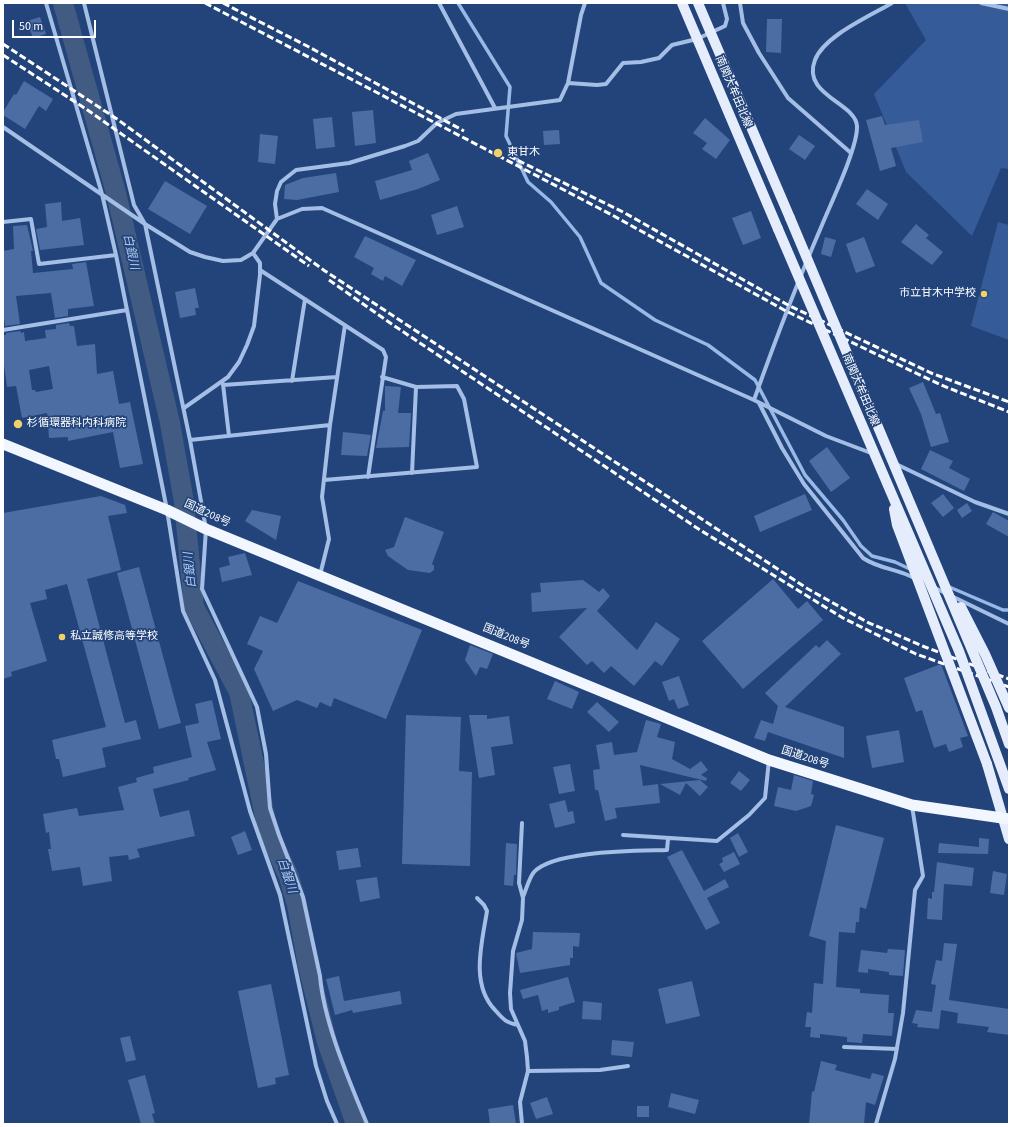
<!DOCTYPE html>
<html>
<head>
<meta charset="utf-8">
<style>
  body { margin:0 }
  #map { position:relative; width:1012px; height:1127px; overflow:hidden; background:#22447b; font-family:"Source Sans 3",sans-serif }
  canvas { display:block }
  .frame { position:absolute; inset:0; border:4px solid #fff; pointer-events:none }
  .scale { position:absolute; left:12px; top:20px; width:84px; height:18px; box-sizing:border-box; border:2px solid #fff; border-top:0; padding-left:5px; font-size:12px; line-height:14px; white-space:nowrap; color:#fff; -webkit-text-stroke:3px #22447b; paint-order:stroke }
</style>
</head>
<body>
<div id="map">
<canvas width="1012" height="1127"></canvas>
<div class="frame"></div>
<div class="scale">50 m</div>
</div>
<script>
const g = document.querySelector('canvas').getContext('2d');
g.lineJoin = 'round';
function fill(path, color) { g.fillStyle = color; g.fill(path, 'evenodd'); }
function stroke(path, color, width, dash) { g.strokeStyle = color; g.lineWidth = width; g.lineCap = dash ? 'butt' : 'round'; g.setLineDash(dash || []); g.stroke(path); }
function write(font, color, halo, rows, align = 'center') {
  g.font = font + ' "Source Sans 3","Noto Sans JP",sans-serif'; g.lineWidth = 3.5; g.setLineDash([]); g.textBaseline = 'middle'; g.strokeStyle = halo; g.fillStyle = color; for (const [text, x, y, turn = 0] of rows) {
    g.save(); g.translate(x, y); g.rotate((+turn || 0) * Math.PI / 180); g.textAlign = isNaN(turn) ? turn : align; if (halo) g.strokeText(text, 0, 0); g.fillText(text, 0, 0); g.restore();
  }
}
fill(new Path2D(`
  M 905,3 L 1009,3 L 1009,169 L 1001,168 L 972,236 L 906,172 L 874,94 L 926,40 Z
  M 998,222 L 1009,225 L 1009,340 L 971,326 Z`), '#355c98');
stroke(new Path2D(`
  M 458,3 L 510,87 L 506,136 L 528,182 L 551,202 L 580,237 L 601,283 L 655,320 L 708,345 L 755,380 L 805,475 L 843,520 L 861,546 L 872,556 L 895,562 L 912,570
  M 947,586 L 1003,610 L 1009,610`), '#98b8e6', 3.5);
stroke(new Path2D(`
  M 63,3 L 116,193 L 170,423 L 184,502 L 194,607 L 239,692 L 268,831 L 289,877 L 297,905 L 308,966 L 327,1042 L 356,1124`), '#425b83', 20);
fill(new Path2D(`
  M 40,17 L 46,34 L 33,38 L 27,21 Z
  M 767,19 L 782,19 L 781,53 L 766,52 Z
  M 24,81 L 53,99 L 46,111 L 39,106 L 25,129 L 3,115 L 3,112 L 14,94 L 16,95 Z
  M 373,110 L 376,143 L 355,146 L 352,112 Z
  M 882,116 L 885,125 L 919,120 L 923,142 L 891,148 L 896,166 L 880,171 L 866,120 Z
  M 332,117 L 335,147 L 316,149 L 313,119 Z
  M 705,118 L 730,140 L 716,159 L 702,149 L 707,143 L 693,133 Z
  M 559,130 L 560,144 L 544,145 L 543,131 Z
  M 260,134 L 278,136 L 275,164 L 258,162 Z
  M 799,135 L 815,146 L 805,160 L 789,149 Z
  M 428,153 L 440,180 L 418,189 L 380,200 L 375,181 L 412,170 L 409,161 Z
  M 336,173 L 339,192 L 297,200 L 284,199 L 285,185 L 303,178 Z
  M 165,181 L 207,206 L 190,234 L 148,209 Z
  M 867,189 L 888,204 L 878,220 L 856,204 Z
  M 61,202 L 62,221 L 80,218 L 84,245 L 40,250 L 36,229 L 47,227 L 45,204 Z
  M 457,206 L 464,227 L 437,235 L 431,215 Z
  M 751,211 L 761,238 L 743,245 L 732,218 Z
  M 916,224 L 929,235 L 926,238 L 943,252 L 932,265 L 901,242 Z
  M 27,225 L 33,251 L 31,251 L 33,273 L 73,269 L 72,264 L 86,262 L 94,306 L 68,309 L 68,316 L 55,318 L 51,293 L 16,296 L 20,324 L 5,326 L 3,311 L 3,251 L 14,249 L 13,226 Z
  M 365,236 L 416,260 L 402,286 L 385,276 L 383,281 L 371,274 L 374,268 L 354,257 Z
  M 825,237 L 836,240 L 831,257 L 821,254 Z
  M 864,237 L 875,266 L 856,273 L 846,244 Z
  M 195,288 L 199,308 L 195,308 L 196,315 L 180,318 L 175,292 Z
  M 69,323 L 70,326 L 74,326 L 77,346 L 95,344 L 97,374 L 113,371 L 119,404 L 130,402 L 143,464 L 120,468 L 113,432 L 68,441 L 68,437 L 49,438 L 47,413 L 22,418 L 16,386 L 7,387 L 3,357 L 3,335 L 6,335 L 6,333 L 20,331 L 21,333 L 24,332 L 25,341 L 46,338 L 45,330 L 56,329 L 56,325 ZM 49,366 L 53,389 L 36,392 L 35,390 L 32,390 L 29,370 Z
  M 923,382 L 936,414 L 940,413 L 949,442 L 931,447 L 921,414 L 909,388 Z
  M 385,386 L 401,387 L 398,413 L 411,413 L 409,447 L 376,448 L 383,411 L 385,411 Z
  M 343,432 L 371,435 L 367,456 L 341,455 Z
  M 827,447 L 850,478 L 831,492 L 809,461 Z
  M 930,450 L 953,461 L 949,468 L 970,479 L 964,491 L 921,469 Z
  M 805,494 L 812,510 L 760,532 L 754,516 Z
  M 943,494 L 954,508 L 943,517 L 931,503 Z
  M 101,496 L 125,505 L 127,513 L 108,516 L 121,570 L 87,579 L 125,723 L 136,720 L 141,739 L 102,748 L 106,767 L 63,777 L 59,759 L 56,759 L 52,740 L 106,727 L 67,584 L 45,590 L 47,599 L 30,603 L 47,661 L 11,672 L 12,676 L 3,679 L 3,513 Z
  M 967,503 L 972,511 L 962,518 L 957,510 Z
  M 252,510 L 281,516 L 276,540 L 245,521 Z
  M 993,512 L 1009,521 L 1009,537 L 986,524 Z
  M 405,517 L 444,532 L 432,564 L 434,566 L 434,570 L 430,573 L 408,570 L 388,556 L 385,550 L 394,547 Z
  M 245,553 L 252,575 L 222,582 L 219,568 L 230,565 L 228,557 Z
  M 139,567 L 181,723 L 159,729 L 117,573 Z
  M 773,579 L 798,609 L 807,601 L 823,620 L 743,689 L 702,641 Z
  M 583,580 L 599,592 L 603,588 L 610,596 L 597,611 L 637,650 L 656,622 L 680,639 L 662,666 L 655,661 L 634,686 L 611,666 L 604,673 L 592,661 L 587,665 L 559,637 L 587,608 L 532,612 L 531,593 L 541,592 L 540,583 Z
  M 298,581 L 422,630 L 386,719 L 334,698 L 331,707 L 320,702 L 317,708 L 297,700 L 273,711 L 254,669 L 263,651 L 247,644 L 260,616 L 277,623 Z
  M 827,640 L 841,654 L 785,707 L 844,727 L 844,758 L 768,732 L 765,741 L 754,738 L 761,720 L 773,724 L 778,706 L 765,693 L 816,645 L 819,648 Z
  M 470,645 L 493,654 L 487,669 L 480,667 L 476,676 L 465,660 Z
  M 941,664 L 968,736 L 960,738 L 963,747 L 949,752 L 946,744 L 934,748 L 922,710 L 916,712 L 904,678 Z
  M 679,676 L 689,705 L 678,709 L 674,699 L 669,701 L 662,682 Z
  M 555,681 L 579,692 L 572,709 L 547,699 Z
  M 212,700 L 221,739 L 207,742 L 216,770 L 188,778 L 189,780 L 153,789 L 160,817 L 189,810 L 195,836 L 137,849 L 140,857 L 129,860 L 128,855 L 109,857 L 112,881 L 83,886 L 80,867 L 52,871 L 48,849 L 51,849 L 49,832 L 46,833 L 43,814 L 77,808 L 79,816 L 124,810 L 118,787 L 137,782 L 136,778 L 154,773 L 153,767 L 192,757 L 185,726 L 199,723 L 195,704 Z
  M 597,702 L 619,722 L 609,732 L 587,712 Z
  M 406,715 L 461,717 L 459,771 L 472,772 L 470,866 L 402,864 Z
  M 469,715 L 487,715 L 487,719 L 509,716 L 513,744 L 491,747 L 495,775 L 479,778 Z
  M 646,720 L 661,724 L 657,737 L 675,742 L 672,759 L 690,769 L 701,761 L 708,770 L 701,775 L 707,778 L 706,781 L 640,765 L 643,786 L 658,784 L 660,803 L 615,808 L 617,818 L 605,821 L 598,790 L 595,790 L 593,770 L 600,769 L 596,745 L 612,742 L 614,755 L 637,752 Z
  M 899,730 L 904,762 L 872,768 L 866,736 Z
  M 570,764 L 575,791 L 559,794 L 553,767 Z
  M 739,771 L 750,780 L 741,791 L 730,783 Z
  M 794,775 L 813,781 L 811,794 L 814,795 L 811,806 L 796,811 L 774,806 L 778,787 L 791,790 Z
  M 700,780 L 708,787 L 700,796 L 686,783 L 680,795 L 660,784 Z
  M 565,800 L 568,812 L 573,811 L 575,823 L 555,828 L 549,804 Z
  M 836,825 L 884,838 L 866,909 L 860,907 L 859,922 L 856,922 L 855,933 L 839,932 L 836,987 L 860,989 L 860,993 L 889,995 L 888,1013 L 894,1013 L 892,1036 L 863,1034 L 862,1043 L 847,1042 L 847,1037 L 820,1034 L 820,1038 L 810,1037 L 811,1027 L 805,1027 L 807,1012 L 812,1013 L 814,983 L 823,984 L 826,941 L 809,936 Z
  M 245,831 L 252,850 L 238,855 L 231,837 Z
  M 738,833 L 748,852 L 739,857 L 730,838 Z
  M 979,838 L 989,839 L 988,854 L 938,853 L 939,843 L 979,847 Z
  M 506,843 L 517,844 L 516,875 L 514,875 L 513,886 L 504,885 Z
  M 358,848 L 361,867 L 339,870 L 336,851 Z
  M 682,850 L 704,891 L 725,879 L 729,887 L 707,898 L 720,923 L 706,930 L 667,857 Z
  M 734,852 L 740,864 L 724,872 L 719,864 L 723,862 L 722,858 Z
  M 937,862 L 974,868 L 972,886 L 944,884 L 942,920 L 927,919 L 928,898 L 932,899 L 932,892 L 934,892 Z
  M 993,871 L 1007,874 L 1004,895 L 990,893 Z
  M 377,877 L 380,898 L 360,902 L 356,880 Z
  M 533,932 L 580,933 L 579,947 L 573,946 L 573,958 L 570,958 L 570,965 L 520,973 L 516,953 L 532,949 Z
  M 944,943 L 957,944 L 949,1000 L 1009,1009 L 1009,1035 L 987,1032 L 989,1027 L 957,1023 L 958,1013 L 941,1010 L 939,1029 L 917,1027 L 918,1024 L 912,1023 L 916,1010 L 932,1012 L 936,985 L 931,984 L 936,960 L 942,961 Z
  M 888,949 L 905,950 L 903,976 L 889,975 L 889,972 L 868,969 L 868,973 L 858,972 L 861,950 L 887,953 Z
  M 339,976 L 344,1001 L 400,991 L 402,1004 L 353,1013 L 352,1010 L 335,1015 L 326,979 Z
  M 568,977 L 575,1002 L 559,1007 L 559,1010 L 548,1013 L 548,1009 L 542,1011 L 538,995 L 523,999 L 520,990 Z
  M 692,981 L 700,1016 L 666,1024 L 658,989 Z
  M 271,984 L 289,1075 L 275,1078 L 276,1084 L 258,1088 L 238,991 Z
  M 583,1001 L 602,1003 L 601,1020 L 582,1019 Z
  M 130,1036 L 136,1060 L 126,1062 L 120,1038 Z
  M 612,1040 L 634,1042 L 632,1057 L 611,1055 Z
  M 821,1061 L 837,1065 L 835,1070 L 870,1079 L 872,1073 L 884,1076 L 875,1105 L 866,1102 L 864,1124 L 809,1124 L 812,1091 L 814,1092 Z
  M 145,1075 L 155,1113 L 152,1114 L 155,1124 L 141,1124 L 128,1080 Z
  M 671,1093 L 699,1100 L 695,1114 L 668,1107 Z
  M 547,1097 L 553,1114 L 536,1119 L 530,1103 Z
  M 513,1105 L 516,1124 L 490,1124 L 488,1109 Z
  M 637,1106 L 649,1106 L 649,1117 L 637,1117 Z`), '#4b6da4');
stroke(new Path2D(`
  M 46,3 L 102,194 L 116,255 L 167,510 L 183,611 L 215,680 L 250,811 L 280,895 L 316,1066 L 327,1101 L 337,1124
  M 84,3 L 134,205 L 145,224 L 190,440 L 206,529 L 202,589 L 257,707 L 266,754 L 270,808 L 279,835 L 303,897 L 320,976 C 324,1023 349,1080 367,1124
  M 439,3 L 495,108
  M 740,3 L 743,23 L 759,53 L 788,98 L 851,153
  M 981,3 L 1009,9
  M 568,83 L 597,85 L 606,84 L 623,63 L 641,62 L 659,58 L 672,45 L 697,39 L 725,26 L 727,19 L 723,3
  M 3,127 L 145,224 L 190,252 L 205,257 L 223,261 L 241,260 L 253,253 L 277,219 L 302,209 L 322,208 L 754,400 L 826,436 L 871,453
  M 277,219 L 275,204 L 277,191 L 281,182 L 296,170 L 349,163 L 405,146 L 418,141 L 437,123 L 456,114 L 560,100 L 568,83 L 581,15 L 585,3
  M 3,222 L 31,219 L 39,264 L 116,255
  M 260,270 L 383,350 L 386,357 L 368,477
  M 3,330 L 127,310
  M 292,381 L 305,299
  M 223,384 L 229,436
  M 223,385 L 337,377
  M 754,400 C 775,341 797,283 822,225 C 831,203 858,147 857,126 C 856,103 801,95 815,60 C 824,36 870,16 892,3
  M 759,403 L 782,448 L 804,484 L 863,558 C 879,569 898,569 914,578
  M 184,408 L 228,377 L 239,362 L 247,345 L 254,326 L 260,275 L 260,263 L 253,253
  M 190,440 L 330,425
  M 896,464 L 975,502 L 1009,514
  M 412,473 L 416,387
  M 324,480 L 477,467 L 464,399 L 457,386 L 416,387 L 382,377
  M 320,575 L 329,539 L 322,497 L 330,425 L 345,325
  M 935,588 L 1009,624
  M 522,823 L 519,883 L 523,898 L 522,920 L 513,951 L 510,993 L 511,1009 L 525,1041 L 527,1057 L 528,1071 L 520,1102 L 522,1124
  M 623,835 L 717,841 L 749,815 L 765,798 L 769,760
  M 523,897 C 526,890 529,878 534,872 C 554,850 638,851 667,850 L 668,839
  M 477,898 L 484,905 L 487,911 C 482,943 470,984 495,1010 C 504,1020 505,1022 518,1025
  M 844,1047 L 897,1049
  M 528,1071 L 600,1070 L 628,1066
  M 876,1124 L 895,1059 L 903,1013 L 915,890 L 923,876 L 912,806`), '#a4bee5', 4);
stroke(new Path2D(`
  M 682,3 L 778,229
  M 698,3 L 790,218
  M 987,764 L 1009,839`), '#e5edfd', 10);
stroke(new Path2D(`
  M 3,444 L 167,510 L 206,529 L 769,760 L 912,805 L 1009,819`), '#f2f6fe', 11);
stroke(new Path2D(`
  M 205,3 L 612,215 L 786,311 L 941,385 L 1009,412
  M 223,3 L 309,47 L 464,131
  M 3,44 L 117,119 L 325,271 L 808,589 L 867,622 L 925,647 L 1009,679
  M 3,55 L 86,109 L 309,266
  M 509,156 L 623,212 L 788,305 L 931,373 L 1009,402
  M 329,280 L 393,325 L 700,530 L 843,618 L 916,654 L 1009,687`), '#fff', 3, [7, 3]);
stroke(new Path2D(`
  M 790,218 L 996,707 L 1009,744
  M 778,229 L 959,651 L 1009,789
  M 894,509 L 897,525 L 987,764
  M 961,607 L 985,654 L 1009,708`), '#e5edfd', 10);
for (const [x, y, r, color] of [
  [498,153,5,"#f1d167"],
  [984,294,4,"#f1d167"],
  [18,424,5,"#f1d167"],
  [62,637,4,"#f1d167"]
]) { const dot = new Path2D(); dot.arc(x, y, r, 0, 2 * Math.PI); g.fillStyle = color; g.fill(dot); stroke(dot, '#22447b', 1.5); }
write('11px', '#fff', '#22447b', [
  ["南関大牟田北線",733,92,67],
  ["南関大牟田北線",860,390,67],
  ["国道208号",207,514,25],
  ["国道208号",506,637,22],
  ["国道208号",805,758,18]
]);
write('11px', '#fff', '#22447b', [
  ["東甘木",507,153],
  ["市立甘木中学校",976,294,"right"],
  ["杉循環器科内科病院",27,424],
  ["私立誠修高等学校",70,637]
], 'left');
write('italic 12px', '#afc8ed', '#22447b', [
  ["白銀川",130,252,77],
  ["白銀川",191,570,-96],
  ["白銀川",286,876,71]
]);
</script>
</body>
</html>
